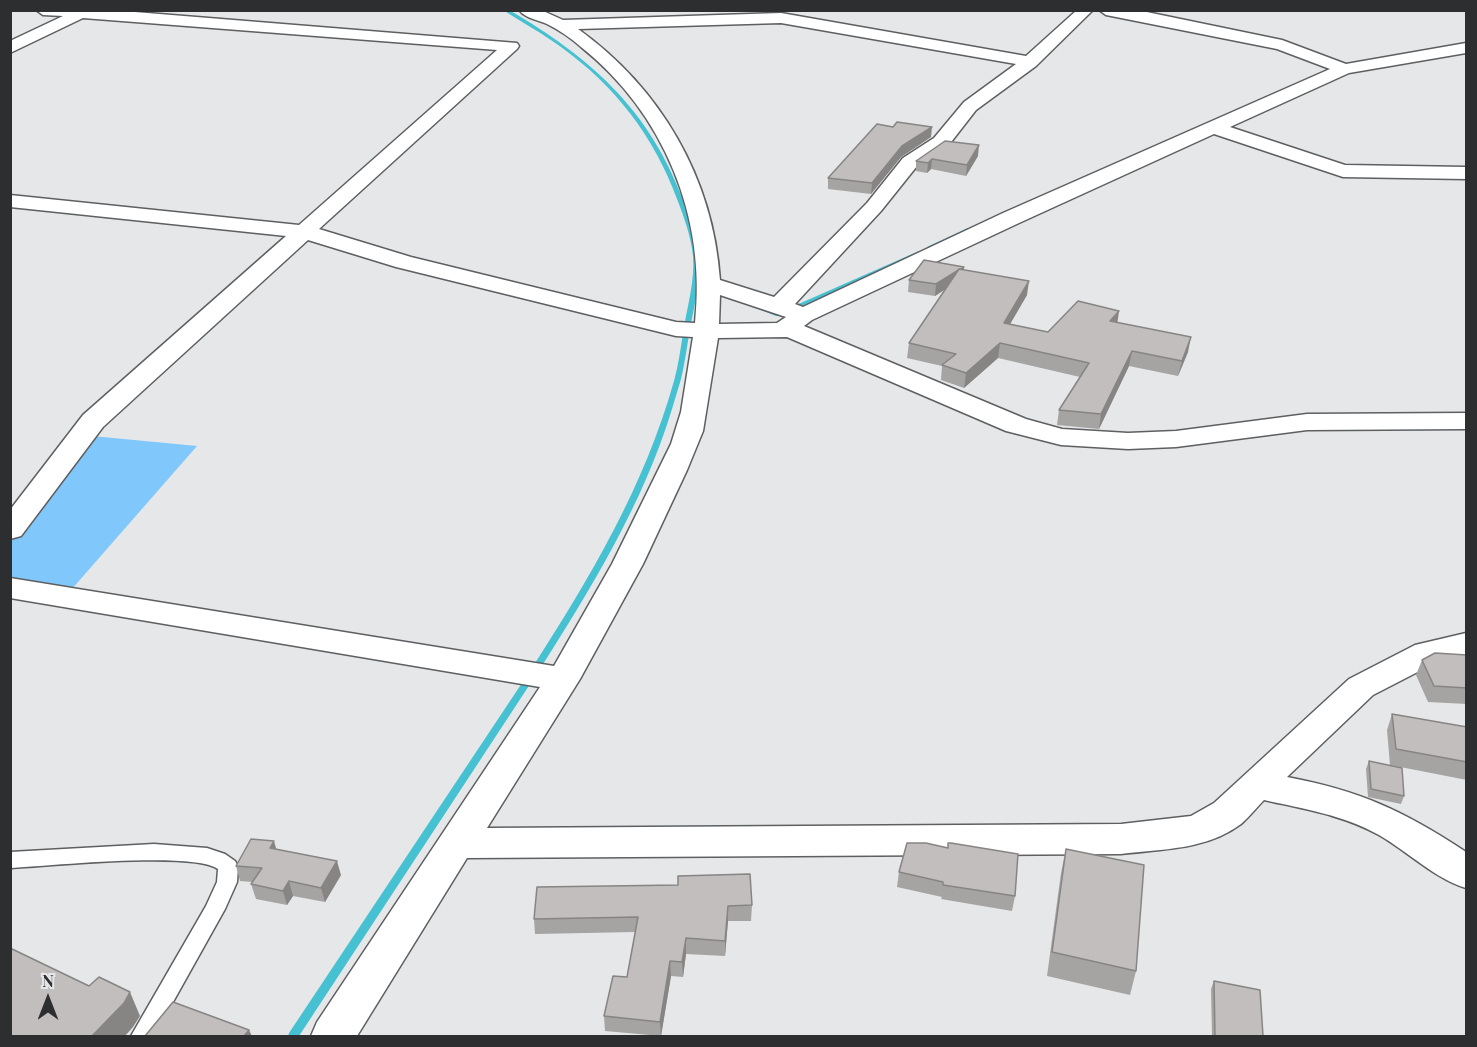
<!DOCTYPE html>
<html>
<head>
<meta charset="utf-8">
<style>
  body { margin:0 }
  #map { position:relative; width:1477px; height:1047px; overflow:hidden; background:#e5e7e9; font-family:"Playfair Display",serif }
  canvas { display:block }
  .frame { position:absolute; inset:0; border:12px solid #2d2e2f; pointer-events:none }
  .north { position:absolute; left:18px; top:969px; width:60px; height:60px; -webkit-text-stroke:4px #e5e7e9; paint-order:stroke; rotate:0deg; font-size:16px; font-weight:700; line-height:24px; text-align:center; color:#2d2e2f }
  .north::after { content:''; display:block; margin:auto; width:21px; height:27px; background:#2d2e2f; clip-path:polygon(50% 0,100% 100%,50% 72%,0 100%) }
</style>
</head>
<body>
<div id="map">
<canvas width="1477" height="1047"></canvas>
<div class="frame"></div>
<div class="north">N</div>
</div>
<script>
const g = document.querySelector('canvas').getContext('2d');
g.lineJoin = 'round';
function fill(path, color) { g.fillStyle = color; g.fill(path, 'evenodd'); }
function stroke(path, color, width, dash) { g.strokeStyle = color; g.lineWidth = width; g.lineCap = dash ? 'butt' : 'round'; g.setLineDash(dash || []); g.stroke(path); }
fill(new Path2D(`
  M 92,436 L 197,446 L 71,590 L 11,581 L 11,542 Z`), '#80c7fc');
fill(new Path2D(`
  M 503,10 L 509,10 C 591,58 649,109 683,200 C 690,219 697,238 699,257 C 701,281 694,306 690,329 C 687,346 685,362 681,379 C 678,389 675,399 672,409 C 643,504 591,589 538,672 L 299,1036 L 288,1036 L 289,1033 L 532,668 C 591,576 644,487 674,381 C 679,363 681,345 684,327 C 688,304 695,279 693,256 C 691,236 684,217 677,199 C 654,136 615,86 561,47 C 542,33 523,23 503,10 Z
  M 1335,67 L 1338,68 L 1123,162 L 1119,161 Z
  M 968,228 L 970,229 L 970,231 L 932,248 L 928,248 L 927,247 Z
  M 919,251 L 921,252 L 921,254 L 780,316 L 776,316 L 754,307 L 757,305 L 778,313 Z`), '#46c1d2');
const service = new Path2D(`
  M 154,844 L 207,848 L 225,854 L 235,861 L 238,866 L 237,882 L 225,909 L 154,1036 L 131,1036 L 206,906 L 217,882 L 218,869 C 192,851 49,866 10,868 L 10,852 Z`);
const minor = new Path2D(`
  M 36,10 L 110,10 L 517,43 L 519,46 L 517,49 L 319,229 L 411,257 L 676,322 L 695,323 C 707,218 664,113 581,47 C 571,38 559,30 547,24 C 538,20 525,18 519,10 L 541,10 L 563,20 L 781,13 L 1026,56 L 1077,10 L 1093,10 L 1036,66 L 976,110 L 948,146 L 917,166 L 881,211 L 795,304 L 803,307 L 1003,213 L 1330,69 L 1277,49 L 1106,15 L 1099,10 L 1137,10 L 1282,40 L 1346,64 L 1466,43 L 1466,53 L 1349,73 L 1230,127 L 1345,165 L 1466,167 L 1466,179 L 1343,177 L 1214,134 L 1019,223 L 812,320 L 804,326 L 1026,419 L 1062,429 L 1128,433 L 1176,431 L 1307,414 L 1466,413 L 1466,429 L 1307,430 L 1176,447 L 1128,449 L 1061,445 L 1006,431 L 787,337 L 718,338 L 703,431 L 687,470 L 643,564 L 580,679 L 487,828 L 1121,824 L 1191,816 L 1214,803 L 1349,679 L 1415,645 L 1466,633 L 1466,655 L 1437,662 L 1373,695 L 1287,777 C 1361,791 1404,811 1466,852 L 1466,888 C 1437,880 1407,851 1379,835 C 1343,815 1304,809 1264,800 C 1256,808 1249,817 1241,824 C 1206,850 1163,849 1121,854 L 467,858 L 357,1036 L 311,1036 L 317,1022 L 540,687 L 10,598 L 10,578 L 554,666 L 612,564 L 671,444 L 681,412 L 693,337 L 676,336 L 396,267 L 308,240 L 103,427 L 21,536 L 10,539 L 10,510 L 83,415 L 286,236 L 10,207 L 10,195 L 299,225 L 497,50 L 83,18 L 10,53 L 10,41 L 63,16 L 43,15 ZM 781,23 L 1016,64 L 964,102 L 934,138 L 903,158 L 867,203 L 774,297 L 720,280 C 713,177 660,88 578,29 ZM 720,295 L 786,317 L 777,323 L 719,324 Z`);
stroke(service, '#5d5f61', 3);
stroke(minor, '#5d5f61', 3);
fill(service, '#fff');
fill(minor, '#fff');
fill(new Path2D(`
  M 931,137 L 901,157 L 871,194 L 828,189 L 828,178 Z
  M 945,141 L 978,156 L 966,176 L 931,169 L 927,173 L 916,171 L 916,161 Z
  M 964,267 L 964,270 L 1027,295 L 1010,324 L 1048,332 L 1117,322 L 1188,352 L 1178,376 L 1129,366 L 1099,429 L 1057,425 L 1059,410 L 1080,377 L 998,358 L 964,388 L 941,380 L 942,366 L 907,358 L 909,343 L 945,289 L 935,296 L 908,292 L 909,280 Z
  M 1467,655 L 1467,704 L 1428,702 L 1416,675 L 1422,660 Z
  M 1392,714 L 1467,727 L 1467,780 L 1390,765 L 1387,730 Z
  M 1369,761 L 1404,796 L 1401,804 L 1368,797 L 1366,769 Z
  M 276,849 L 341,875 L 325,902 L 293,896 L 287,905 L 256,899 L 251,884 L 253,882 L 240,881 L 236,866 Z
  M 1066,849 L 1136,971 L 1130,995 L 1047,976 L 1061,873 Z
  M 899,872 L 1015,896 L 1012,911 L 941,899 L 942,897 L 897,887 Z
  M 678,885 L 752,905 L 751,921 L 728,921 L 725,956 L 686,954 L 683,977 L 671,976 L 661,1036 L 605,1031 L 604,1016 L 627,977 L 635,932 L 535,934 L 534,919 Z
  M 1214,981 L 1263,1036 L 1212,1036 L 1211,989 Z`), '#a6a3a3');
fill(new Path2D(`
  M 932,127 L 931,137 L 901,157 L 871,194 L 872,183 L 902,146 Z
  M 979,145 L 978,156 L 966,176 L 967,165 Z
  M 932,159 L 931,169 L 927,173 L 928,163 Z
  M 964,267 L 963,278 L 935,296 L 936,284 Z
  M 1029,281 L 1027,295 L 1002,338 L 1004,323 Z
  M 1119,311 L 1117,326 L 1110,321 Z
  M 1191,337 L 1188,352 L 1178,376 L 1182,361 Z
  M 1000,343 L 998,358 L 964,388 L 966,373 Z
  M 1132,351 L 1129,366 L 1099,429 L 1101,414 Z
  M 274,841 L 278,855 L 270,848 Z
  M 337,861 L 341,875 L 325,902 L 321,888 Z
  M 289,881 L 293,896 L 287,905 L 283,891 Z
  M 728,906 L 728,921 L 725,956 L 725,941 Z
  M 686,938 L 686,954 L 683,977 L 682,962 Z
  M 670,961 L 671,976 L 661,1036 L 660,1022 Z
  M 130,992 L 140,1016 L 133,1027 L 125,1036 L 92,1036 Z
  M 249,1030 L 252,1036 L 244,1036 Z`), '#878584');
const building = new Path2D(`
  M 897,122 L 932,127 L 902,146 L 872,183 L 828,178 L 877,124 L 893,127 Z
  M 945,141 L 979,145 L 967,165 L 932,159 L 928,163 L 916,161 Z
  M 924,260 L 964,267 L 961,269 L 959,269 L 957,271 L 936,284 L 909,280 Z
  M 959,269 L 1029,281 L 1004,323 L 1048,332 L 1078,301 L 1119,311 L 1110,321 L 1191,337 L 1182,361 L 1132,351 L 1101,414 L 1059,410 L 1089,363 L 1000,343 L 966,373 L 942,365 L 956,354 L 909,343 Z
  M 1435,653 L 1467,655 L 1467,688 L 1434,686 L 1422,660 Z
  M 1392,714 L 1467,727 L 1467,762 L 1396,749 Z
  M 1369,761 L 1402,768 L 1404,796 L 1371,789 Z
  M 251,839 L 274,841 L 270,848 L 337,861 L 321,888 L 289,881 L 283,891 L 251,884 L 262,868 L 236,866 Z
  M 907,843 L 926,843 L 948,848 L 948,843 L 951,843 L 1018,854 L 1015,896 L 943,885 L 943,882 L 899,872 Z
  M 1066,849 L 1144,865 L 1136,971 L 1052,952 Z
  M 750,874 L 752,905 L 728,906 L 725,941 L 686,938 L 682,962 L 670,961 L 660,1022 L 604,1016 L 613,976 L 627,977 L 638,917 L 534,919 L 537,887 L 678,885 L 678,876 Z
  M 10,948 L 89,986 L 99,977 L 130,992 L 124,1003 L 92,1036 L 10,1036 Z
  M 1214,981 L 1260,990 L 1263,1036 L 1215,1036 Z
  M 173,1002 L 249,1030 L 244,1036 L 145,1036 Z`);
fill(building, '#c1bebd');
stroke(building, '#878584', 1.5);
</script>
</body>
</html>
